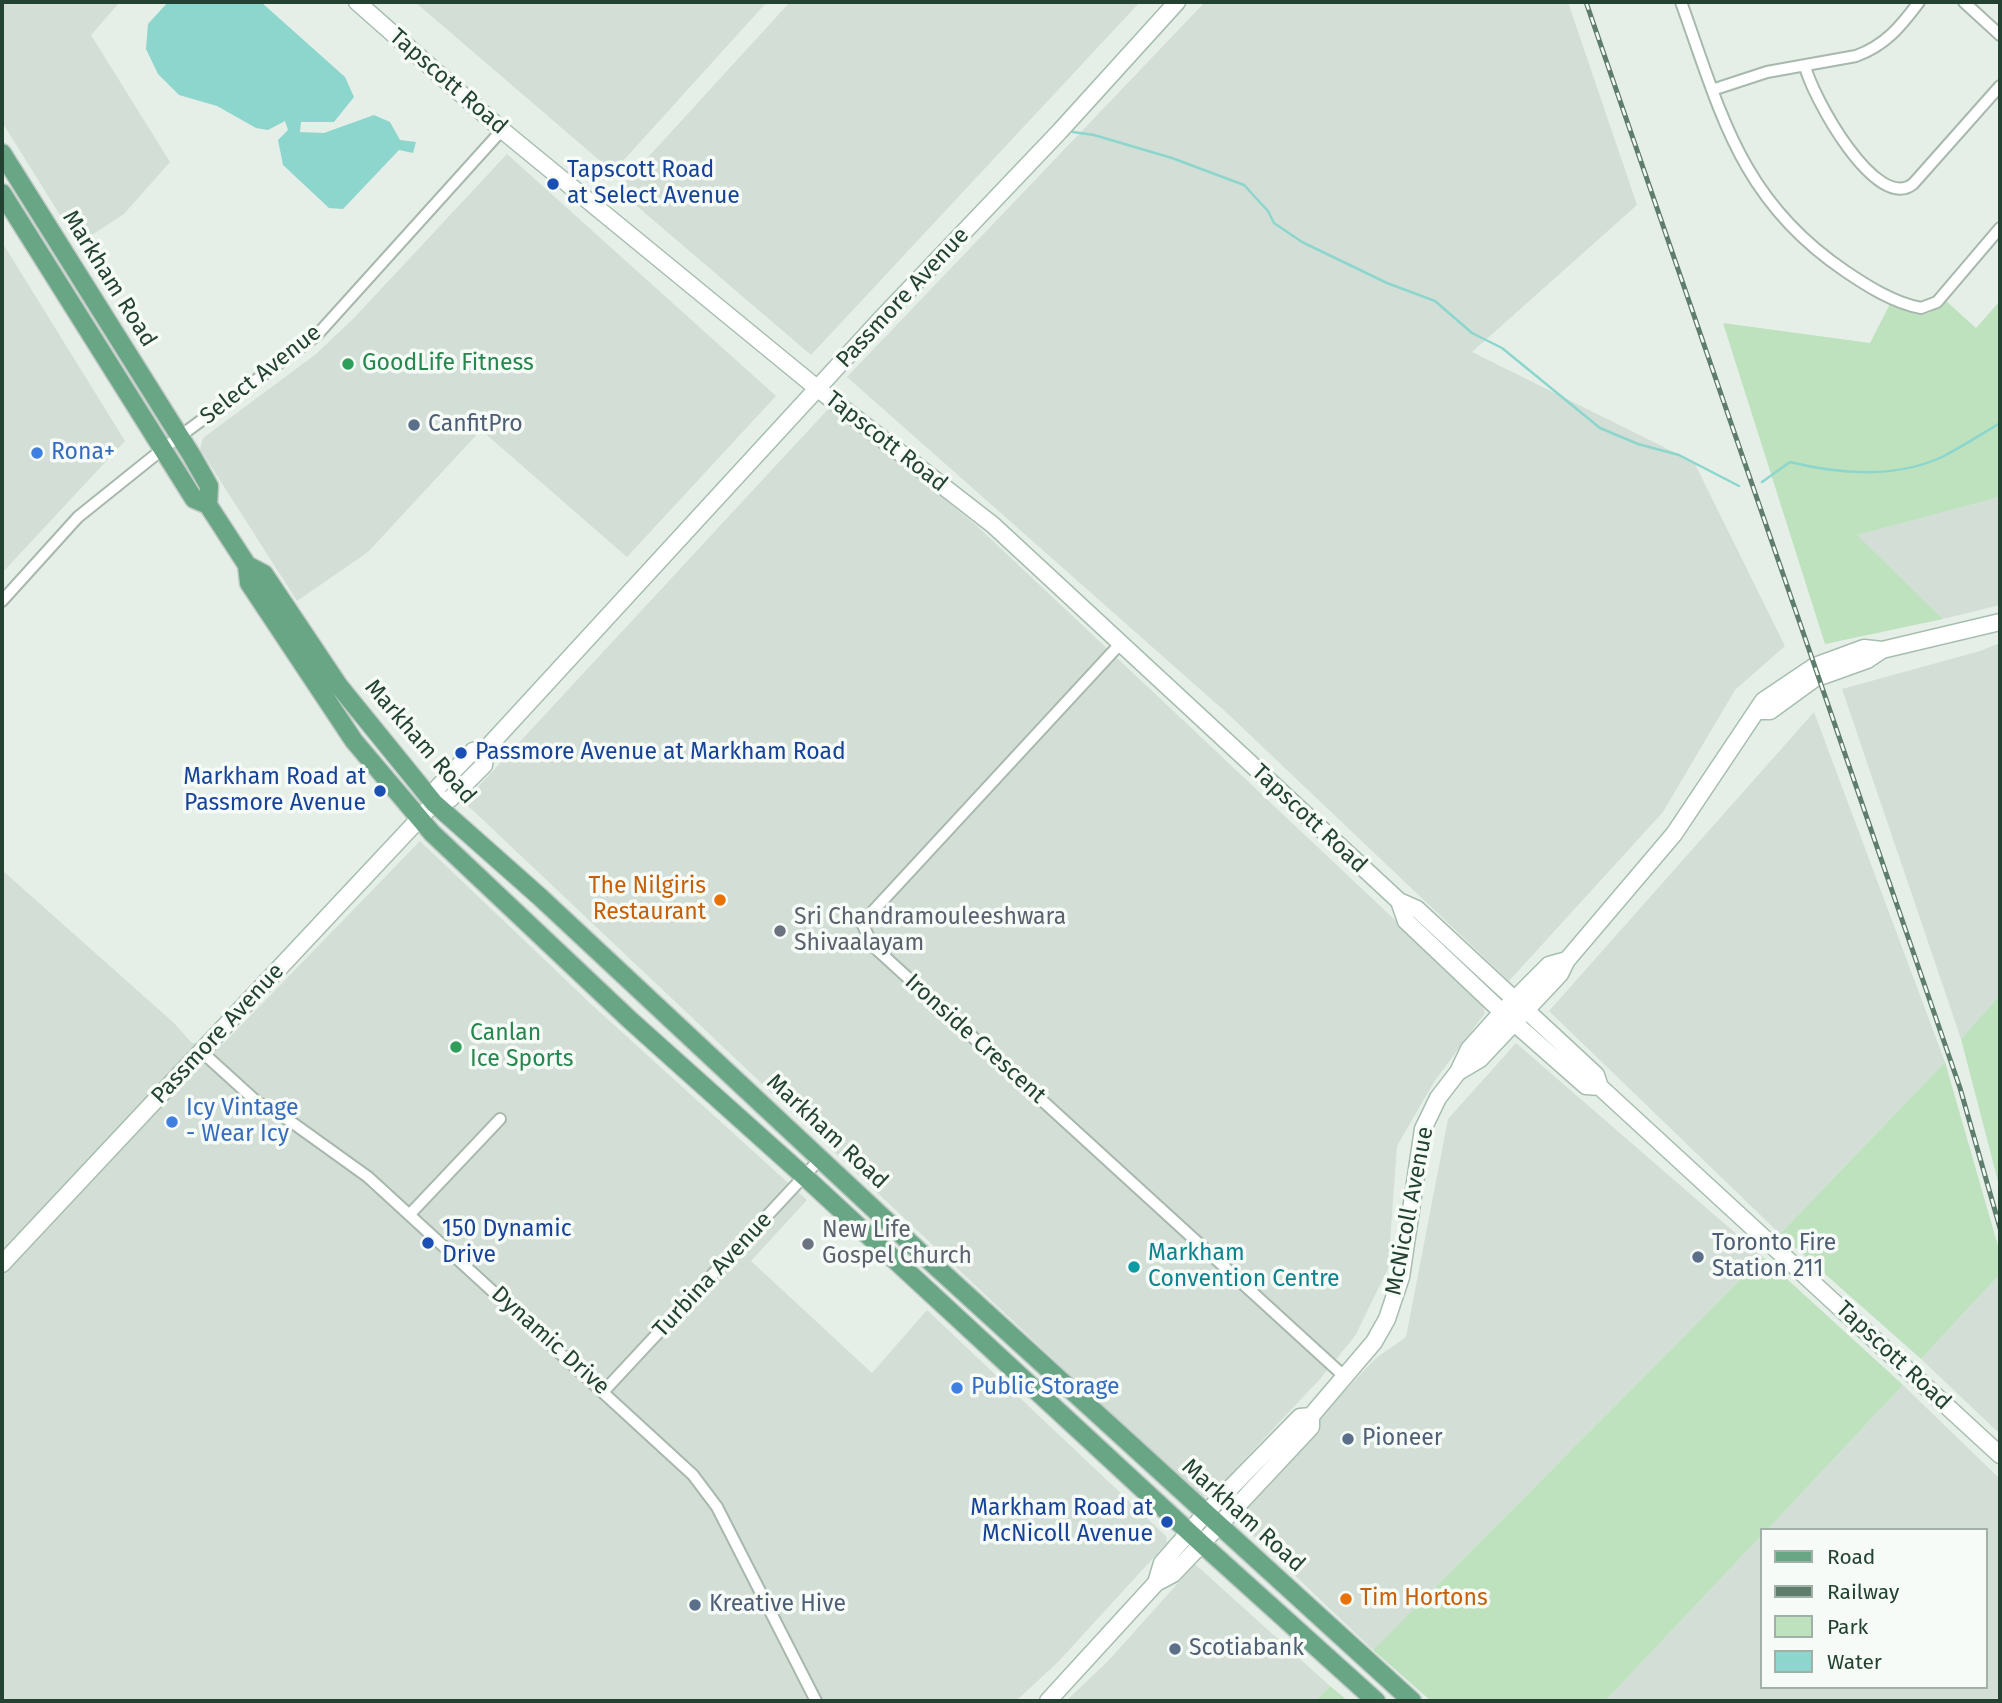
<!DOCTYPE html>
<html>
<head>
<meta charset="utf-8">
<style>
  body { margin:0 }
  #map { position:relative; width:2002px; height:1703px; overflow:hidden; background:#e5efe8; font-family:"Fira Sans",sans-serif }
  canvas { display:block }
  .frame { position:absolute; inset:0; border:4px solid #234231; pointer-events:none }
  .legend { position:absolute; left:1760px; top:1528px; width:228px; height:161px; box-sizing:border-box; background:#f6fbf7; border:2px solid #a2b1a8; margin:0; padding:9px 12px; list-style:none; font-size:21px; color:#234231 }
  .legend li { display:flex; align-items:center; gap:14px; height:35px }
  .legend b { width:35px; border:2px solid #a2b1a8 }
</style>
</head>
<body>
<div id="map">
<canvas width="2002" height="1703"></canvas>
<div class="frame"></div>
<ul class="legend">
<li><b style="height:9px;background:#68a686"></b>Road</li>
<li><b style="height:9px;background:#5e7d6c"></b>Railway</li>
<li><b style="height:19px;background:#bee1be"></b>Park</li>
<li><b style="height:19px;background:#8cd6cd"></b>Water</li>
</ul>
</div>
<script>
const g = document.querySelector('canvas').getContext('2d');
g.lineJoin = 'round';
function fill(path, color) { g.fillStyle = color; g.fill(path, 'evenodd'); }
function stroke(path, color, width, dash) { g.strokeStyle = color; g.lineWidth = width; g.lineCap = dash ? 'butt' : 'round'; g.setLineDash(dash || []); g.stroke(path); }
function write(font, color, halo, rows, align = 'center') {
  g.font = font + ' "Fira Sans",sans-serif'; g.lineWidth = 7; g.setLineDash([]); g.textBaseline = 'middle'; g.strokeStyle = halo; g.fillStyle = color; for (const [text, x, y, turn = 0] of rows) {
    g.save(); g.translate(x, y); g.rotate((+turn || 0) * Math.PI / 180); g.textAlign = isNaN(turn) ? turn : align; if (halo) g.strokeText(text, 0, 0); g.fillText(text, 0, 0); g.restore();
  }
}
fill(new Path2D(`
  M 2,2 L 120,2 L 91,35 L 170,162 L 124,214 L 78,244 L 2,122 Z
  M 415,2 L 767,2 L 613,172 Z
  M 790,2 L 1140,2 L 811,355 L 618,190 Z
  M 1205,2 L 1568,2 L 1637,205 L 1472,352 L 1694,462 L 1785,646 L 1735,690 L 1663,812 L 1509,981 L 1228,714 L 847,377 Z
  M 507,154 L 776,396 L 627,557 L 481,430 L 368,552 L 297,601 L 200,449 L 203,438 L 316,354 L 353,319 Z
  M 2,242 L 125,441 L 2,573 Z
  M 830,407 L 976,525 L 1481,1001 L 1485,1013 L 1434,1082 L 1397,1146 L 1388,1269 L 1355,1336 L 1320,1379 L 1212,1494 L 1205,1496 L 1196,1494 L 464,802 Z
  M 2000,497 L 2000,605 L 1943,619 L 1856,535 Z
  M 2000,643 L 2000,995 L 1961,1039 L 1842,689 L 1980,651 Z
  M 1814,712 L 1945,1062 L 1780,1234 L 1549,1011 Z
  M 420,841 L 592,1005 L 807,1200 L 751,1261 L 872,1373 L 927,1310 L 1166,1536 L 1167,1543 L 1058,1662 L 1016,1701 L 2,1701 L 2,870 L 174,1023 L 192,1043 L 223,1044 Z
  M 1516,1043 L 1763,1257 L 1373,1650 L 1238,1521 L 1238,1513 L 1318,1419 L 1376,1358 L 1406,1337 L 1448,1119 Z
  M 2000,1274 L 2000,1434 L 1921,1359 Z
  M 1903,1385 L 2000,1479 L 2000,1701 L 1605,1701 L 1762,1535 L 1762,1687 L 1986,1687 L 1986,1530 L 1767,1530 Z
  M 1195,1564 L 1330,1686 L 1315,1701 L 1066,1701 L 1109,1660 Z`), '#d3dfd6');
fill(new Path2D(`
  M 1945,300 L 1976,328 L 2000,301 L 2000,497 L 1857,535 L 1943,619 L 1825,644 L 1723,323 L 1870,343 L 1890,304 C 1917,315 1923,323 1945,300 Z
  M 2000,995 L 2000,1189 L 1961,1039 Z
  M 1945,1062 L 2000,1253 L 2000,1274 L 1921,1359 L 1780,1234 Z
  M 1763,1257 L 1903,1385 L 1767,1530 L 1762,1530 L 1762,1535 L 1605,1701 L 1431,1701 L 1373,1650 Z
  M 1330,1686 L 1348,1701 L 1315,1701 Z`), '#bee1be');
fill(new Path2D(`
  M 168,2 L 261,2 L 345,77 L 354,97 L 334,122 L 301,122 L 300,132 L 324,133 L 374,115 L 390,122 L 400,140 L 416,142 L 413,153 L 399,150 L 343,209 L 329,208 L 283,165 L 278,140 L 288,130 L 285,121 L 268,130 L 256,128 L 217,106 L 179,95 L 158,74 L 146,49 L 148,24 Z`), '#8cd6cd');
stroke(new Path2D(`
  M 1073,132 L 1094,135 L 1172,158 L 1244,185 L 1268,211 L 1274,223 L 1302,242 L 1387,283 L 1435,301 L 1472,333 L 1502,348 L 1600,428 L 1638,444 L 1679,455 L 1739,486
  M 1762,482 L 1790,462 C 1838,474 1897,479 1944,456 C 1963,446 1982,434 2000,423`), '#8cd6cd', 2.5);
const street = new Path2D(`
  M 1681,2 C 1721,113 1740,200 1845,271 C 1867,286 1894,303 1921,308 L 1937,302 L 2000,228
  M 1964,2 L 2000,35
  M 1805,66 C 1812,96 1876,213 1913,184 L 2000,86
  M 1712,90 L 1767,72 L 1856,56 C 1886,45 1901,26 1919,2
  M 2,601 L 78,517 L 164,448 L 317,335 L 502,130
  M 1120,644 L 862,923 L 873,946 L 1345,1377
  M 202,1052 L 257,1102 L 290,1121 L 368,1177 L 693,1475 L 717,1507 L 816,1701
  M 411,1213 L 500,1119
  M 604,1391 L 820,1159`);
const secondary = new Path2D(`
  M 357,2 L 502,130 L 818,389 L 993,525 L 1399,901 L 1417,909 L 1596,1075 L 1600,1087 L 2000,1455
  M 1757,711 L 1770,711 L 1814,679 L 1867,660 L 1882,650
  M 434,803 L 450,799 L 484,765 L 486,749 L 882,318 L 1060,131 L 1177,2
  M 1399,901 L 1406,921 L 1502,1012 L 1586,1086 L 1600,1087
  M 1458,1072 L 1480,1059 L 1560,974 L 1567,960 L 1674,834 L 1763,701 L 1815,666 L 1864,648 L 1882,650 L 2000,622
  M 2,1264 L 434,803 L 438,787 L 473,751 L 486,749
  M 1156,1583 L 1162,1563 L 1205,1514 L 1300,1417 L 1311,1416
  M 1048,1701 L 1156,1583 L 1173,1574 L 1194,1552 L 1311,1427 L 1311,1416 L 1374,1342 L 1387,1319 L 1401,1277 L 1423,1129 L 1438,1098 L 1458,1072 L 1469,1049 L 1502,1012 L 1549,965 L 1567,960`);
const primary = new Path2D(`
  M 2,153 L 192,456 L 209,486 L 208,505
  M 2,193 L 194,499 L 208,505 L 247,565 L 249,583 L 354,741 L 432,833 L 630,1020 L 804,1176 L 1202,1544 L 1376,1701
  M 247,565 L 264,574 L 339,686 L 434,803 L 540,897 L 921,1253 L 1412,1701`);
stroke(street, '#a7b8ad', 14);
stroke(secondary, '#a6beaf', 19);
stroke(primary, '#c1cac5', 21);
stroke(street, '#fff', 10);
stroke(secondary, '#fff', 16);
stroke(primary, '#68a686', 18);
const rail = new Path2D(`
  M 1586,2 L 1960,1088 L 2000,1228`);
stroke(rail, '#5e7d6c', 5);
stroke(rail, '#f6fbf7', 2.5, [8]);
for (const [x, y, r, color] of [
  [553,184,7,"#1a4fb4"],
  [348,364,7,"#2e9e5b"],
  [414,425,7,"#5c6f8a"],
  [37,453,7,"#3f7fe0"],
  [461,753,7,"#1a4fb4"],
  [380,791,7,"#1a4fb4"],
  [720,900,7,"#e8710a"],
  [780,931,7,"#6b7280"],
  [456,1047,7,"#2e9e5b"],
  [172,1122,7,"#3f7fe0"],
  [428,1243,7,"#1a4fb4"],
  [808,1244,7,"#6b7280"],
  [1698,1257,7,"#5c6f8a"],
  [1134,1267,7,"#0f9aa8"],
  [957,1388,7,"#3f7fe0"],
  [1348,1439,7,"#5c6f8a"],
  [1167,1522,7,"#1a4fb4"],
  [1346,1599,7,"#e8710a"],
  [695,1605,7,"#5c6f8a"],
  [1175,1649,7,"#5c6f8a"]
]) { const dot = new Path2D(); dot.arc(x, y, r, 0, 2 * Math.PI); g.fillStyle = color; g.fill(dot); stroke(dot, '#f6fbf7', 2.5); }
write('23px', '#234231', '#f6fbf7', [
  ["Tapscott Road",448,82,41],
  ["Markham Road",109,279,58],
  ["Passmore Avenue",903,298,-47],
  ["Select Avenue",261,375,-38],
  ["Tapscott Road",886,442,38],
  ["Markham Road",420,742,49],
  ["Tapscott Road",1309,819,43],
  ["Passmore Avenue",218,1034,-47],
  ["Ironside Crescent",975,1039,42],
  ["Markham Road",827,1132,43],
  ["McNicoll Avenue",1410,1211,-79],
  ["Turbina Avenue",713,1275,-47],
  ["Dynamic Drive",550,1341,42],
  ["Tapscott Road",1893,1356,43],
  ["Markham Road",1243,1516,42]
]);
write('23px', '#164399', '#f6fbf7', [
  ["Tapscott Road",567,171],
  ["at Select Avenue",567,197],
  ["Passmore Avenue at Markham Road",475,753],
  ["Markham Road at",366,778,"right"],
  ["Passmore Avenue",366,804,"right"],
  ["150 Dynamic",442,1230],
  ["Drive",442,1256],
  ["Markham Road at",1153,1509,"right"],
  ["McNicoll Avenue",1153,1535,"right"]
], 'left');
write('23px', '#27864d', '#f6fbf7', [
  ["GoodLife Fitness",362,364],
  ["Canlan",470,1034],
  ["Ice Sports",470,1060]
], 'left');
write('23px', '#4e5e75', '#f6fbf7', [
  ["CanfitPro",428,425],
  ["Toronto Fire",1712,1244],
  ["Station 211",1712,1270],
  ["Pioneer",1362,1439],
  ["Kreative Hive",709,1605],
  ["Scotiabank",1189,1649]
], 'left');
write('23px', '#366cbe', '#f6fbf7', [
  ["Rona+",51,453],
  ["Icy Vintage",186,1109],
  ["- Wear Icy",186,1135],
  ["Public Storage",971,1388]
], 'left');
write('23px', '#c56008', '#f6fbf7', [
  ["The Nilgiris",706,887],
  ["Restaurant",706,913],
  ["Tim Hortons",1360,1599,"left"]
], 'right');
write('23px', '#5b616d', '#f6fbf7', [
  ["Sri Chandramouleeshwara",794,918],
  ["Shivaalayam",794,944],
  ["New Life",822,1231],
  ["Gospel Church",822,1257]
], 'left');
write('23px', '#0d838f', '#f6fbf7', [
  ["Markham",1148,1254],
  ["Convention Centre",1148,1280]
], 'left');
</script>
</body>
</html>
